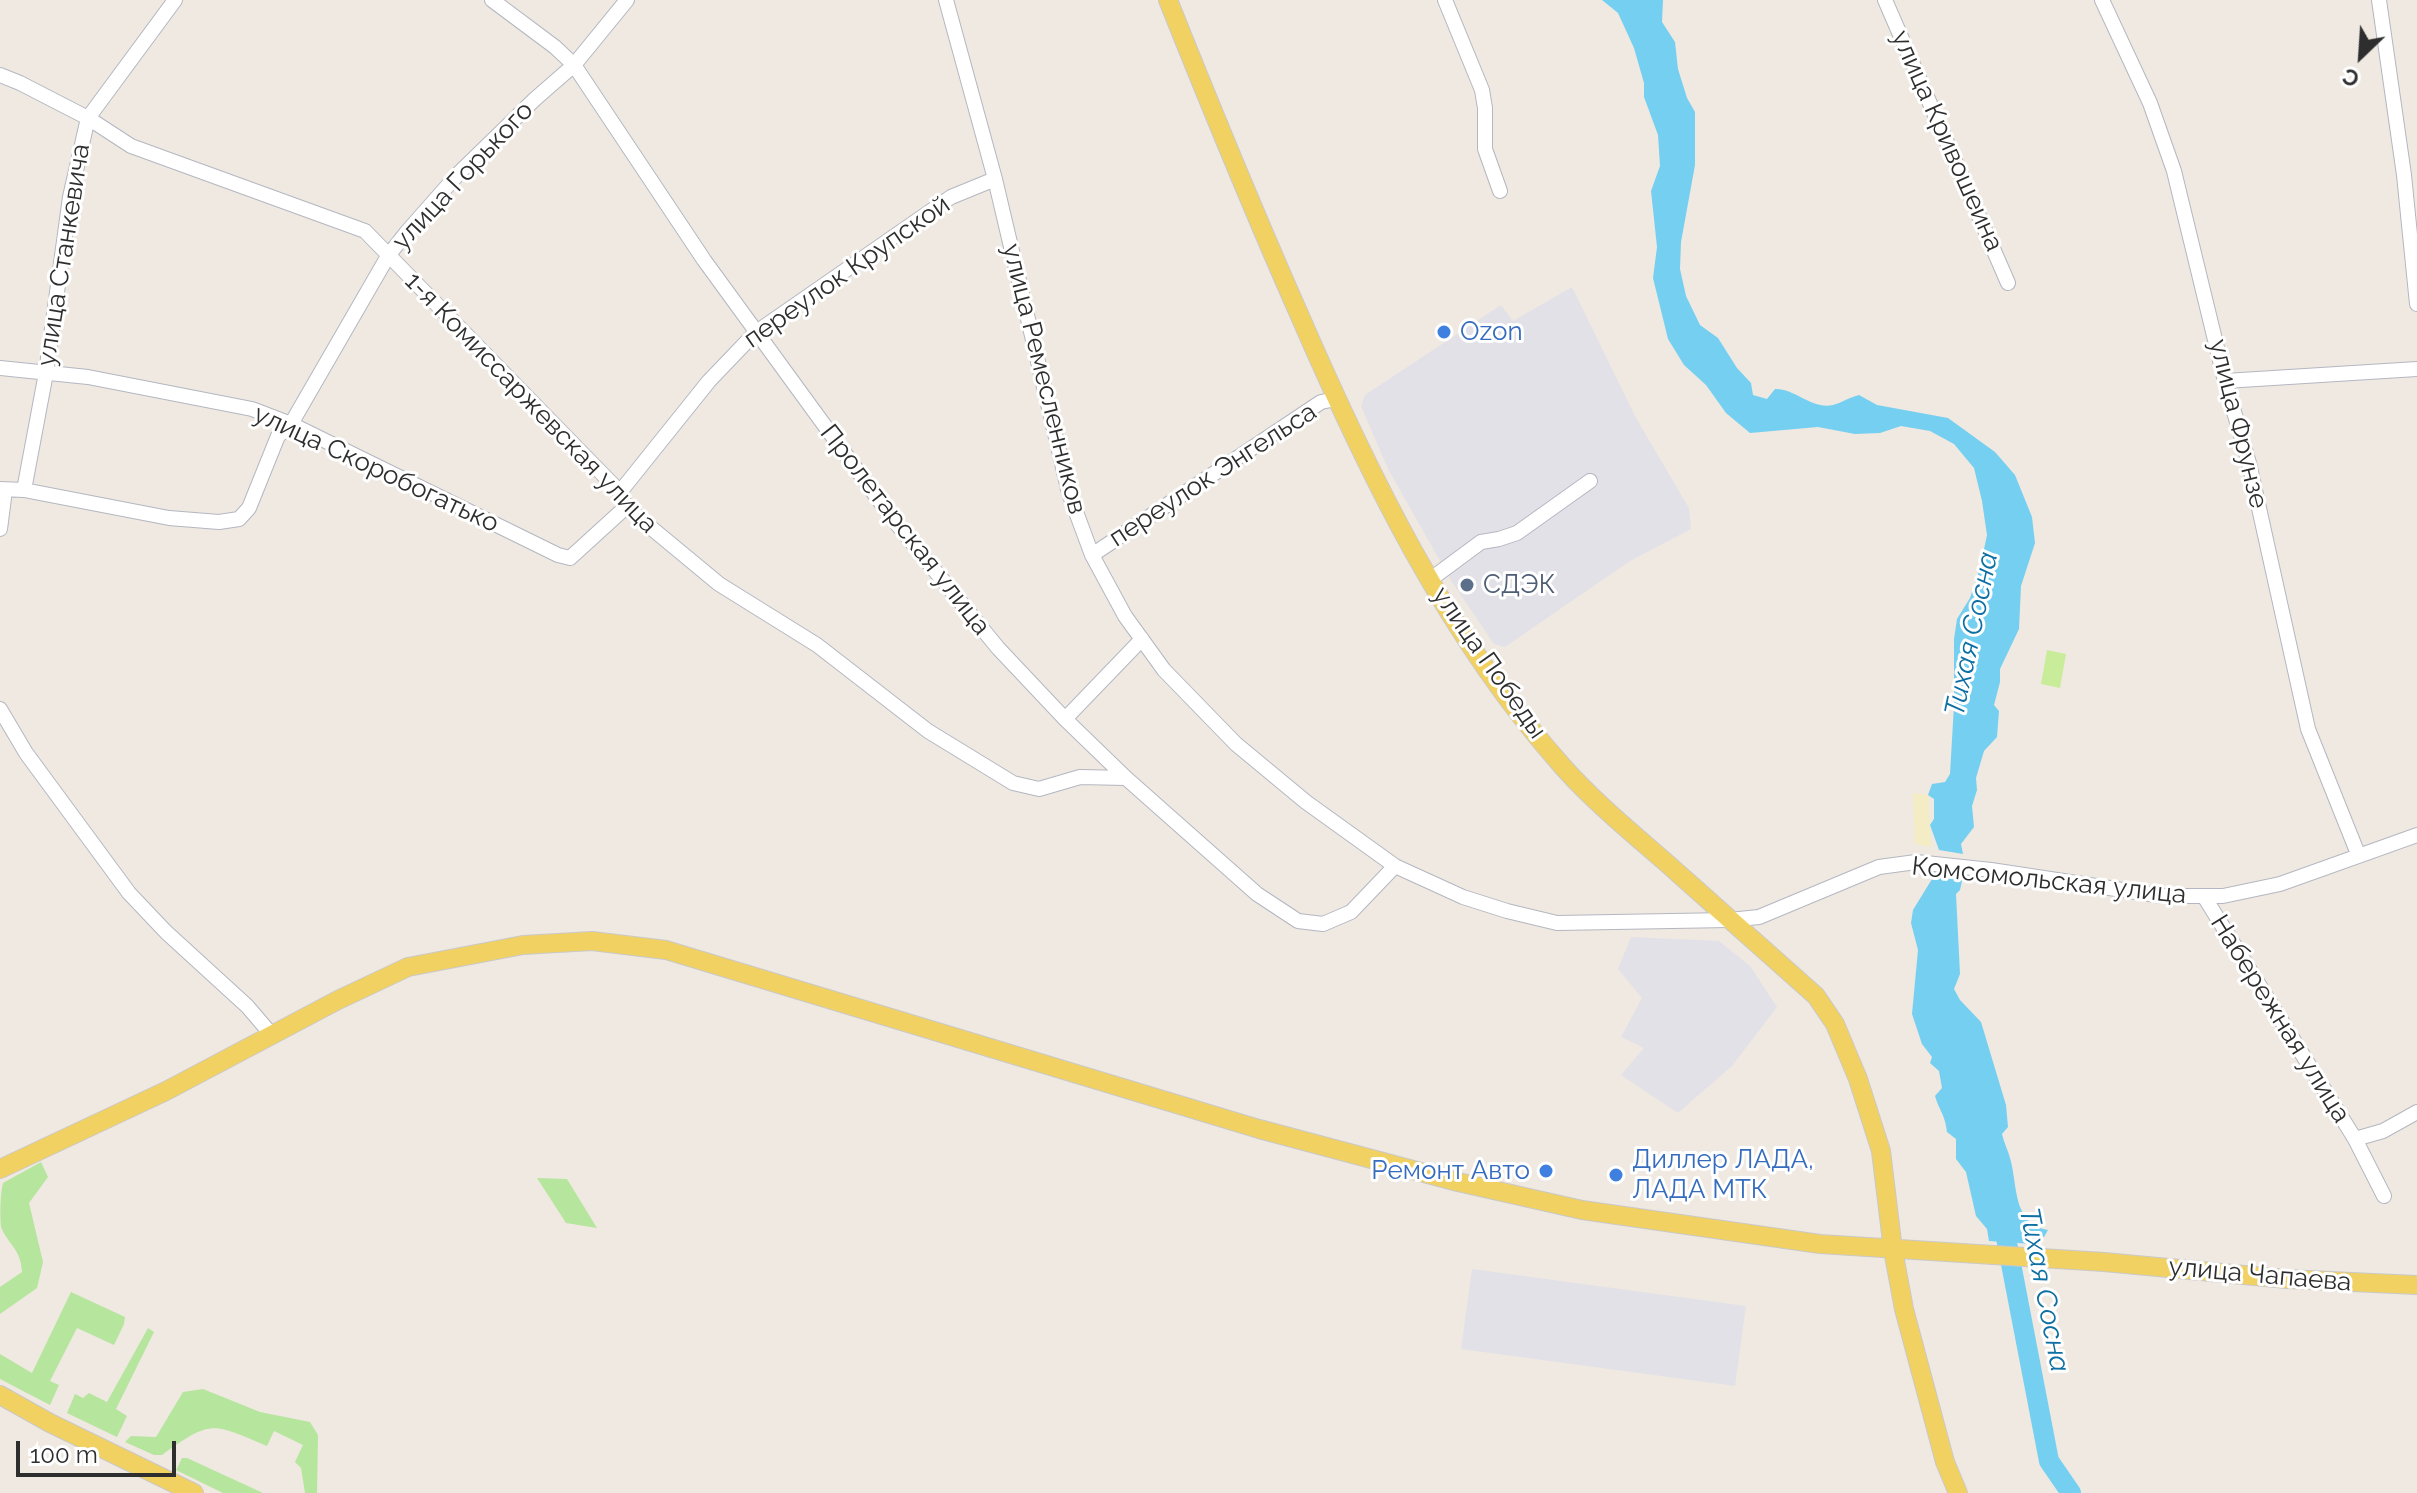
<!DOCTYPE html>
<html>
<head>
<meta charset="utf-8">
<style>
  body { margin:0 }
  #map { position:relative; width:2417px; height:1493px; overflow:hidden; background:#efe9e1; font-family:Raleway,sans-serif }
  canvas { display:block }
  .north { position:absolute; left:2321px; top:16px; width:80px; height:80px; -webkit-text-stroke:6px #fff; paint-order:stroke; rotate:205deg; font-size:22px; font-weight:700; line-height:32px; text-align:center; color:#2e2e2e }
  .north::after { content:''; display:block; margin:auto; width:28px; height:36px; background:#2e2e2e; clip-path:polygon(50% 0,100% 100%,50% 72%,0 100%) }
  .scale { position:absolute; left:16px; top:1441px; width:160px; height:36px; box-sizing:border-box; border:4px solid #2e2e2e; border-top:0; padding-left:10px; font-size:24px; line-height:28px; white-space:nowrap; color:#2e2e2e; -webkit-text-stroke:6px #fff; paint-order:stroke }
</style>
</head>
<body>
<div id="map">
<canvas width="2417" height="1493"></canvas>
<div class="north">С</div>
<div class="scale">100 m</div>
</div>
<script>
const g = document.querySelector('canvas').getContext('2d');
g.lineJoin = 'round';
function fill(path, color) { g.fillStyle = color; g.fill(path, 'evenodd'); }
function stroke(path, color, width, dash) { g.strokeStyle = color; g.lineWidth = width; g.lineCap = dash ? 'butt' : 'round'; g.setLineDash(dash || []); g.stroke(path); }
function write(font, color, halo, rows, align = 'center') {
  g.font = font + ' Raleway,sans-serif'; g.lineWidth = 6; g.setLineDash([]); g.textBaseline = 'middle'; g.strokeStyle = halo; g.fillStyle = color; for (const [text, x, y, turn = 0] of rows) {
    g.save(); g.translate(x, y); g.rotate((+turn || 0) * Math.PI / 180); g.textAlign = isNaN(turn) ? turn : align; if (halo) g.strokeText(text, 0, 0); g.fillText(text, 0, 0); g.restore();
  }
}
fill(new Path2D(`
  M 1572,287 L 1636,418 L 1689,508 L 1691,529 L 1630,561 L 1505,647 L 1494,644 L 1452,582 L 1388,469 L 1361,406 L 1365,395 L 1501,305 L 1513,321 Z
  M 1631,937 L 1719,941 L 1750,966 L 1777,1007 L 1732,1066 L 1678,1113 L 1621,1075 L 1644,1048 L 1621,1037 L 1642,998 L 1618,969 Z
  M 1472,1269 L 1746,1306 L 1735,1386 L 1461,1349 Z`), '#e3e1e8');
fill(new Path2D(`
  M 41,1162 L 48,1177 L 29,1203 L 43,1262 L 37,1288 L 0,1314 L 0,1287 L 22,1272 C 21,1249 9,1246 1,1227 C 0,1215 0,1195 3,1183 Z
  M 537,1178 L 567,1179 L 597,1228 L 566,1223 Z
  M 71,1292 L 125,1317 L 124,1324 L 114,1345 L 77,1328 L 50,1381 L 59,1385 L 50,1405 L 0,1379 L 0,1354 L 32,1373 Z
  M 148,1328 L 154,1332 L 116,1409 L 127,1416 L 117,1437 L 67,1413 L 75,1394 L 83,1398 L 89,1393 L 107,1402 Z
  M 203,1389 L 260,1412 L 310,1422 L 318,1435 L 317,1493 L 305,1493 L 301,1468 L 295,1462 L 303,1445 L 274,1431 L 267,1446 C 212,1423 212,1419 162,1455 L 154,1455 L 125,1442 L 131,1436 L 156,1437 L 183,1392 Z
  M 182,1458 L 187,1458 L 263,1493 L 223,1493 L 176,1470 Z`), '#b6e59e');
fill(new Path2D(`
  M 1913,793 L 1928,795 L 1931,847 L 1915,844 Z`), '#f3ecc5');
fill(new Path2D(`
  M 2047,650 L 2066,654 L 2060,688 L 2041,684 Z`), '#c9ec9a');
fill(new Path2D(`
  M 1602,0 L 1663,0 L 1662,22 L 1675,42 L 1678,69 L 1687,98 L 1695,112 L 1695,165 L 1681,242 L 1680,269 L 1686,296 L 1700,325 L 1718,338 L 1737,368 L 1751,383 L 1753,395 L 1767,399 L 1775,389 C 1794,388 1813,410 1833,405 C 1841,403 1850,397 1859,395 L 1877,405 L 1948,418 L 1995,452 L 2015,475 L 2032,517 L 2035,543 L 2021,586 L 2019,629 L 2000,669 L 2000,682 L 1994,705 L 1999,711 L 1997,737 L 1984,751 L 1976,778 L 1977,790 L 1972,806 L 1974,827 L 1961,844 L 1963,854 L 1939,850 L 1930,825 L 1934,819 L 1934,799 L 1928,795 L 1932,784 L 1945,782 L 1950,774 L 1954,705 L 1954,639 L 1957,619 L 1970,598 L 1980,568 L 1987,535 L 1982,501 L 1974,468 L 1954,444 L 1930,431 L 1901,426 L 1880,433 L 1855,434 L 1818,427 L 1750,433 L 1726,413 L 1706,385 L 1684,365 L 1668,339 L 1653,278 L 1657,247 L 1651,191 L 1660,166 L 1658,135 L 1644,97 L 1644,83 L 1634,48 L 1618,13 Z
  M 1934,865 L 1965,868 L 1960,890 L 1956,894 L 1960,974 L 1954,989 L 1960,1000 L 1981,1022 L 2006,1105 L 2008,1127 L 2002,1134 C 2004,1143 2008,1150 2010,1158 C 2018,1185 2012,1224 2048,1230 L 2044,1237 L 2034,1238 L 2032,1244 L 1989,1241 L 1987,1229 L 1976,1216 L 1966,1172 L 1956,1159 L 1956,1139 L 1947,1132 C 1945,1114 1939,1110 1935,1096 L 1942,1088 L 1939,1071 L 1930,1063 L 1932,1057 L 1922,1044 L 1912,1014 L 1918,950 L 1911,923 L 1913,910 L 1932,879 Z`), '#75cff0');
stroke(new Path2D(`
  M 2002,1217 L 2049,1461 L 2071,1493`), '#75cff0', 20);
const minor = new Path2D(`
  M 492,0 L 555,47 L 574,65 L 704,260 L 892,518 L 998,648 L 1065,719 L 1126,778 L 1257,894 L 1298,921 L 1323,924 L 1351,912 L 1395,866
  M 946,0 L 995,179 L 1069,493 L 1092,555 L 1125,616 L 1164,670 L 1236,744 L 1306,802 L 1395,866 L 1463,897 L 1507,911 L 1557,923 L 1729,920 L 1759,917 L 1879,867 L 1916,862 L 1991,870 L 2162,896 L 2223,896 L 2280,884 L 2417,835
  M 1445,0 L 1482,90 L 1485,108 L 1485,149 L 1500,191
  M 1885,0 L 2008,283
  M 2102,0 L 2150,103 L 2174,171 L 2225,381 L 2249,463 L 2308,729 L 2358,854
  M 2379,0 L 2404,175 L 2417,304
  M 0,75 L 20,83 L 88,118 L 131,146 L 365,231 L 620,492 L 626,507 L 719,584 L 817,645 L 928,731 L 1013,783 L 1039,789 L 1080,777 L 1126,778
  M 0,368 L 88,377 L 252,409 L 291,424 L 558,555 L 570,558 L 626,507
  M 2225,381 L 2417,369
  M 0,489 L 24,490 L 169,518 L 219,522 L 239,519 L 249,508 L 278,436 L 291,424 L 388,256 L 406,233 L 458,174 L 535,99 L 574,65 L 627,0
  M 24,490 L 46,373 L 70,197 L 88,118 L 175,0
  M 620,492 L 709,381 L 755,333 L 951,197 L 995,179
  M 0,529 L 5,490
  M 1092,555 L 1321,402 L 1336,399
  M 1431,579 L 1481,542 L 1499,539 L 1517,533 L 1590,481
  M 0,709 L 26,753 L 129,893 L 166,932 L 247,1006 L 271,1034
  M 1065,719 L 1142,639
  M 2205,898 L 2355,1139
  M 2384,1196 L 2355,1139 L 2383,1131 L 2417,1112`);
const major = new Path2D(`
  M 1168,0 C 1210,105 1253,210 1299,314 C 1368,473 1447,637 1564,768 C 1599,807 1641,840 1680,875 C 1725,915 1771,956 1816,996 L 1835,1024 L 1858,1079 L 1881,1151 L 1893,1250 L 1904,1309 L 1945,1462 L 1958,1493
  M 0,1169 L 166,1091 L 338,1000 L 408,967 L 523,945 L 592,941 L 666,950 L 1259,1129 L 1458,1182 L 1582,1210 L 1820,1244 L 2104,1262 L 2287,1279 L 2417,1285
  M 0,1395 L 50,1423 L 194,1493`);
stroke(minor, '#b4b7c1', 16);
stroke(major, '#c9c9c9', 20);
stroke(minor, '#fff', 14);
stroke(major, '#f2d163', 18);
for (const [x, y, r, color] of [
  [1444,332,8,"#3f7fe0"],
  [1467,585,8,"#5c6f8a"],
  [1546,1171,8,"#3f7fe0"],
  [1616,1175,8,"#3f7fe0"]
]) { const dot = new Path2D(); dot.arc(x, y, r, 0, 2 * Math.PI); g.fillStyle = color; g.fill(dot); stroke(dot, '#fff', 3); }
write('26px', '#2e2e2e', '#fff', [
  ["улица Кривошеина",1947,141,66],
  ["улица Горького",463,176,-47],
  ["улица Станкевича",64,255,-81],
  ["переулок Крупской",847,272,-35],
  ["улица Ремесленников",1044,379,76],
  ["1-я Комиссаржевская улица",531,403,46],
  ["улица Фрунзе",2238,424,76],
  ["улица Скоробогатько",376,469,25],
  ["переулок Энгельса",1213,475,-33],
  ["Пролетарская улица",905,530,52],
  ["улица Победы",1489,663,55],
  ["Комсомольская улица",2049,881,6],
  ["Набережная улица",2280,1019,58],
  ["улица Чапаева",2260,1275,5]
]);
write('26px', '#366cbe', '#fff', [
  ["Ozon",1460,332],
  ["Диллер ЛАДА,",1632,1160],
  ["ЛАДА МТК",1632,1190],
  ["Ремонт Авто",1530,1171,"right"]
], 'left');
write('26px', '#4e5e75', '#fff', [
  ["СДЭК",1483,585]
], 'left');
write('italic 28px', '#0d6fa3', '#fff', [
  ["Тихая Сосна",1972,634,-78],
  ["Тихая Сосна",2044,1290,79]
]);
</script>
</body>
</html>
